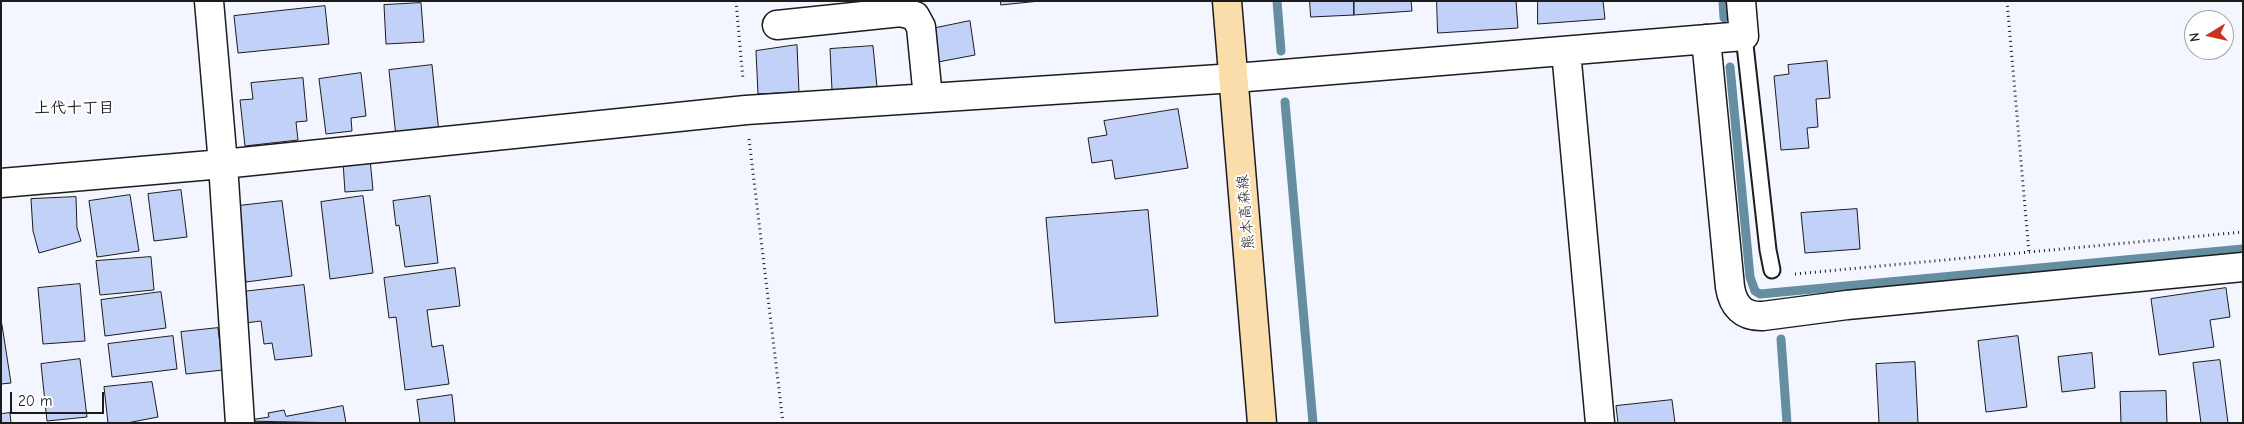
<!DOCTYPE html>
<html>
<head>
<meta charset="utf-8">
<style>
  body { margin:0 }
  #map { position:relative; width:2244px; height:424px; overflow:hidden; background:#f3f6fe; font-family:"Comic Neue",sans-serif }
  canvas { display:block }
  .frame { position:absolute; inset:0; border:2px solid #1c1c1c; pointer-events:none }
  .north { position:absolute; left:2184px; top:10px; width:50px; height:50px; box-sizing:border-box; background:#fff; border:1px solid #a4a4a4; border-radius:50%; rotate:261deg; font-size:14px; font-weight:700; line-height:20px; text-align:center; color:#1c1c1c }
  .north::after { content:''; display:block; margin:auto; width:18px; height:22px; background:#c8321e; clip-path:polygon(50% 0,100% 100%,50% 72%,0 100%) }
  .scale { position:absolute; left:10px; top:392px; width:94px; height:22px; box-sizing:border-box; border:2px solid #1c1c1c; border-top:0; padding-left:6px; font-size:15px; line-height:18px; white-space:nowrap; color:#1c1c1c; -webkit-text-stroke:4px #fff; paint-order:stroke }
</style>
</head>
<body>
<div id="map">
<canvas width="2244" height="424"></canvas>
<div class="frame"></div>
<div class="north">N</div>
<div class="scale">20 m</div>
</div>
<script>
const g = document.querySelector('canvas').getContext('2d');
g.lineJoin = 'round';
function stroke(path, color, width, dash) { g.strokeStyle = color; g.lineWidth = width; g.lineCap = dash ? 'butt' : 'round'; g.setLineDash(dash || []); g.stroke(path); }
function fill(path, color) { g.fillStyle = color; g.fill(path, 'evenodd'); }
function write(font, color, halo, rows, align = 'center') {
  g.font = font + ' "Comic Neue","Klee One",sans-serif'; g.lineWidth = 4; g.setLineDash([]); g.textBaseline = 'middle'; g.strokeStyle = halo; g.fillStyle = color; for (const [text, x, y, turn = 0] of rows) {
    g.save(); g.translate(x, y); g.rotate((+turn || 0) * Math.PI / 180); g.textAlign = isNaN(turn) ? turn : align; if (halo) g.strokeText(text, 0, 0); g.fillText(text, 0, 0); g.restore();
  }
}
stroke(new Path2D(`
  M 1277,1 L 1281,51
  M 1723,1 L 1724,18
  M 1730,67 L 1750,277 L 1755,291 L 1760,294 L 2243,249
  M 1285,102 L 1313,423
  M 1781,339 L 1787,423`), '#668ea1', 9);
const building = new Path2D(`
  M 1001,1 L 1040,1 L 1001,5 Z
  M 1310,1 L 1354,1 L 1354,15 L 1311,17 Z
  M 1354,1 L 1411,1 L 1412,11 L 1354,15 Z
  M 1437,1 L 1516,1 L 1518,28 L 1438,33 Z
  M 1538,1 L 1603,1 L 1605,19 L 1538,24 Z
  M 421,3 L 424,42 L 386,44 L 384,5 Z
  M 325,6 L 329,44 L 238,53 L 234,16 Z
  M 970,21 L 975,55 L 938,62 L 931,29 Z
  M 797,45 L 799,92 L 758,94 L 756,51 Z
  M 873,46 L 877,87 L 832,90 L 830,49 Z
  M 1827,61 L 1830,98 L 1816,99 L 1818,127 L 1807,128 L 1809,148 L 1781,150 L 1774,76 L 1789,74 L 1788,65 Z
  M 432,65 L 439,133 L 396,137 L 389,70 Z
  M 361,73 L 366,116 L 351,118 L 352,131 L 326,134 L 319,79 Z
  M 303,78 L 307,121 L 296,122 L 298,140 L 245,146 L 240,100 L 253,99 L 251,83 Z
  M 1178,109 L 1188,168 L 1115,179 L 1112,160 L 1092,163 L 1088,138 L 1107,135 L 1104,121 Z
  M 370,159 L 373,190 L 345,192 L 343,162 Z
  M 181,190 L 187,237 L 154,241 L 148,194 Z
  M 130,195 L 139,251 L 97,257 L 89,201 Z
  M 363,196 L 373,273 L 330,279 L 321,202 Z
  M 430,196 L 438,263 L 405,267 L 399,225 L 396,226 L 393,201 Z
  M 76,197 L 77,228 L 81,241 L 39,253 L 33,231 L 31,199 Z
  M 282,201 L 292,276 L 246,282 L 243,258 L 234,259 L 232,240 L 242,239 L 238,206 Z
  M 1857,209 L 1860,249 L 1805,253 L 1801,213 Z
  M 1148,210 L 1158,316 L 1055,323 L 1046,218 Z
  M 151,257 L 154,290 L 100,295 L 96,261 Z
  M 455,268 L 460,306 L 427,310 L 432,347 L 443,345 L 449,384 L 405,390 L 396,317 L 389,318 L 384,278 Z
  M 80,284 L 85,341 L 43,344 L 38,288 Z
  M 304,285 L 312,356 L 275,360 L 272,343 L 264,344 L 261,321 L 245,323 L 241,292 Z
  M 2226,288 L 2230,317 L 2210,320 L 2214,347 L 2159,355 L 2151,299 Z
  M 161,292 L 166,328 L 105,336 L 101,300 Z
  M 2,325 L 11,383 L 1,384 L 1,326 Z
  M 218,328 L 223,370 L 186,374 L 181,332 Z
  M 173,336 L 177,369 L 112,377 L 108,344 Z
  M 2018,336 L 2027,407 L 1986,412 L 1978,341 Z
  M 2092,353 L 2095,388 L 2062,392 L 2058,357 Z
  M 80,359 L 87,417 L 47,421 L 41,364 Z
  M 2220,360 L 2228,423 L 2201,423 L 2193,363 Z
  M 1915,362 L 1918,423 L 1879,423 L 1876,364 Z
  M 152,382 L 158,417 L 127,423 L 108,423 L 104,387 Z
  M 2166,391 L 2167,423 L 2121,423 L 2120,392 Z
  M 452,395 L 455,423 L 420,423 L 417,400 Z
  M 1672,400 L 1675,423 L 1618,423 L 1616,406 Z
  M 343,406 L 346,423 L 243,421 L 269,417 L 268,413 L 284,410 L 286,416 Z
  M 10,413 L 11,423 L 1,423 L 1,414 Z`);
fill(building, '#c2d1f8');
stroke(building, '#1c1c1c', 1);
const service = new Path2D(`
  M 1744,36 L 1768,250 L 1772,270`);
const minor = new Path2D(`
  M 209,1 L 223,164 L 240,423
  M 777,25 L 901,12 L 915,16 L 921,27 L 928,98
  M 1706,39 L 1730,287 C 1733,306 1743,317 1763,316 L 1847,305 L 2243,267
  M 1566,51 L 1600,423
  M 1,183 L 223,164 L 746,110 L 1235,78 L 1744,36 L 1741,1`);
const primary = new Path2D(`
  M 1227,1 L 1262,423`);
stroke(service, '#1c1c1c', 19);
stroke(minor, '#1c1c1c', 31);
stroke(primary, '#1c1c1c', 31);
stroke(new Path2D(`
  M 736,1 L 743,80
  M 2007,1 L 2029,253
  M 749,139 L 783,423
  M 1795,274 L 2243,232`), '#1c1c1c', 3, [1, 4]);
stroke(service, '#fff', 15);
stroke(minor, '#fff', 28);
stroke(primary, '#fbddab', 28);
write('15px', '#1c1c1c', '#fff', [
  ["熊本高森線",1246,212,-95]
]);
write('bold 16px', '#1c1c1c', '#fff', [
  ["上代十丁目",74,108]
]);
</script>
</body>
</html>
